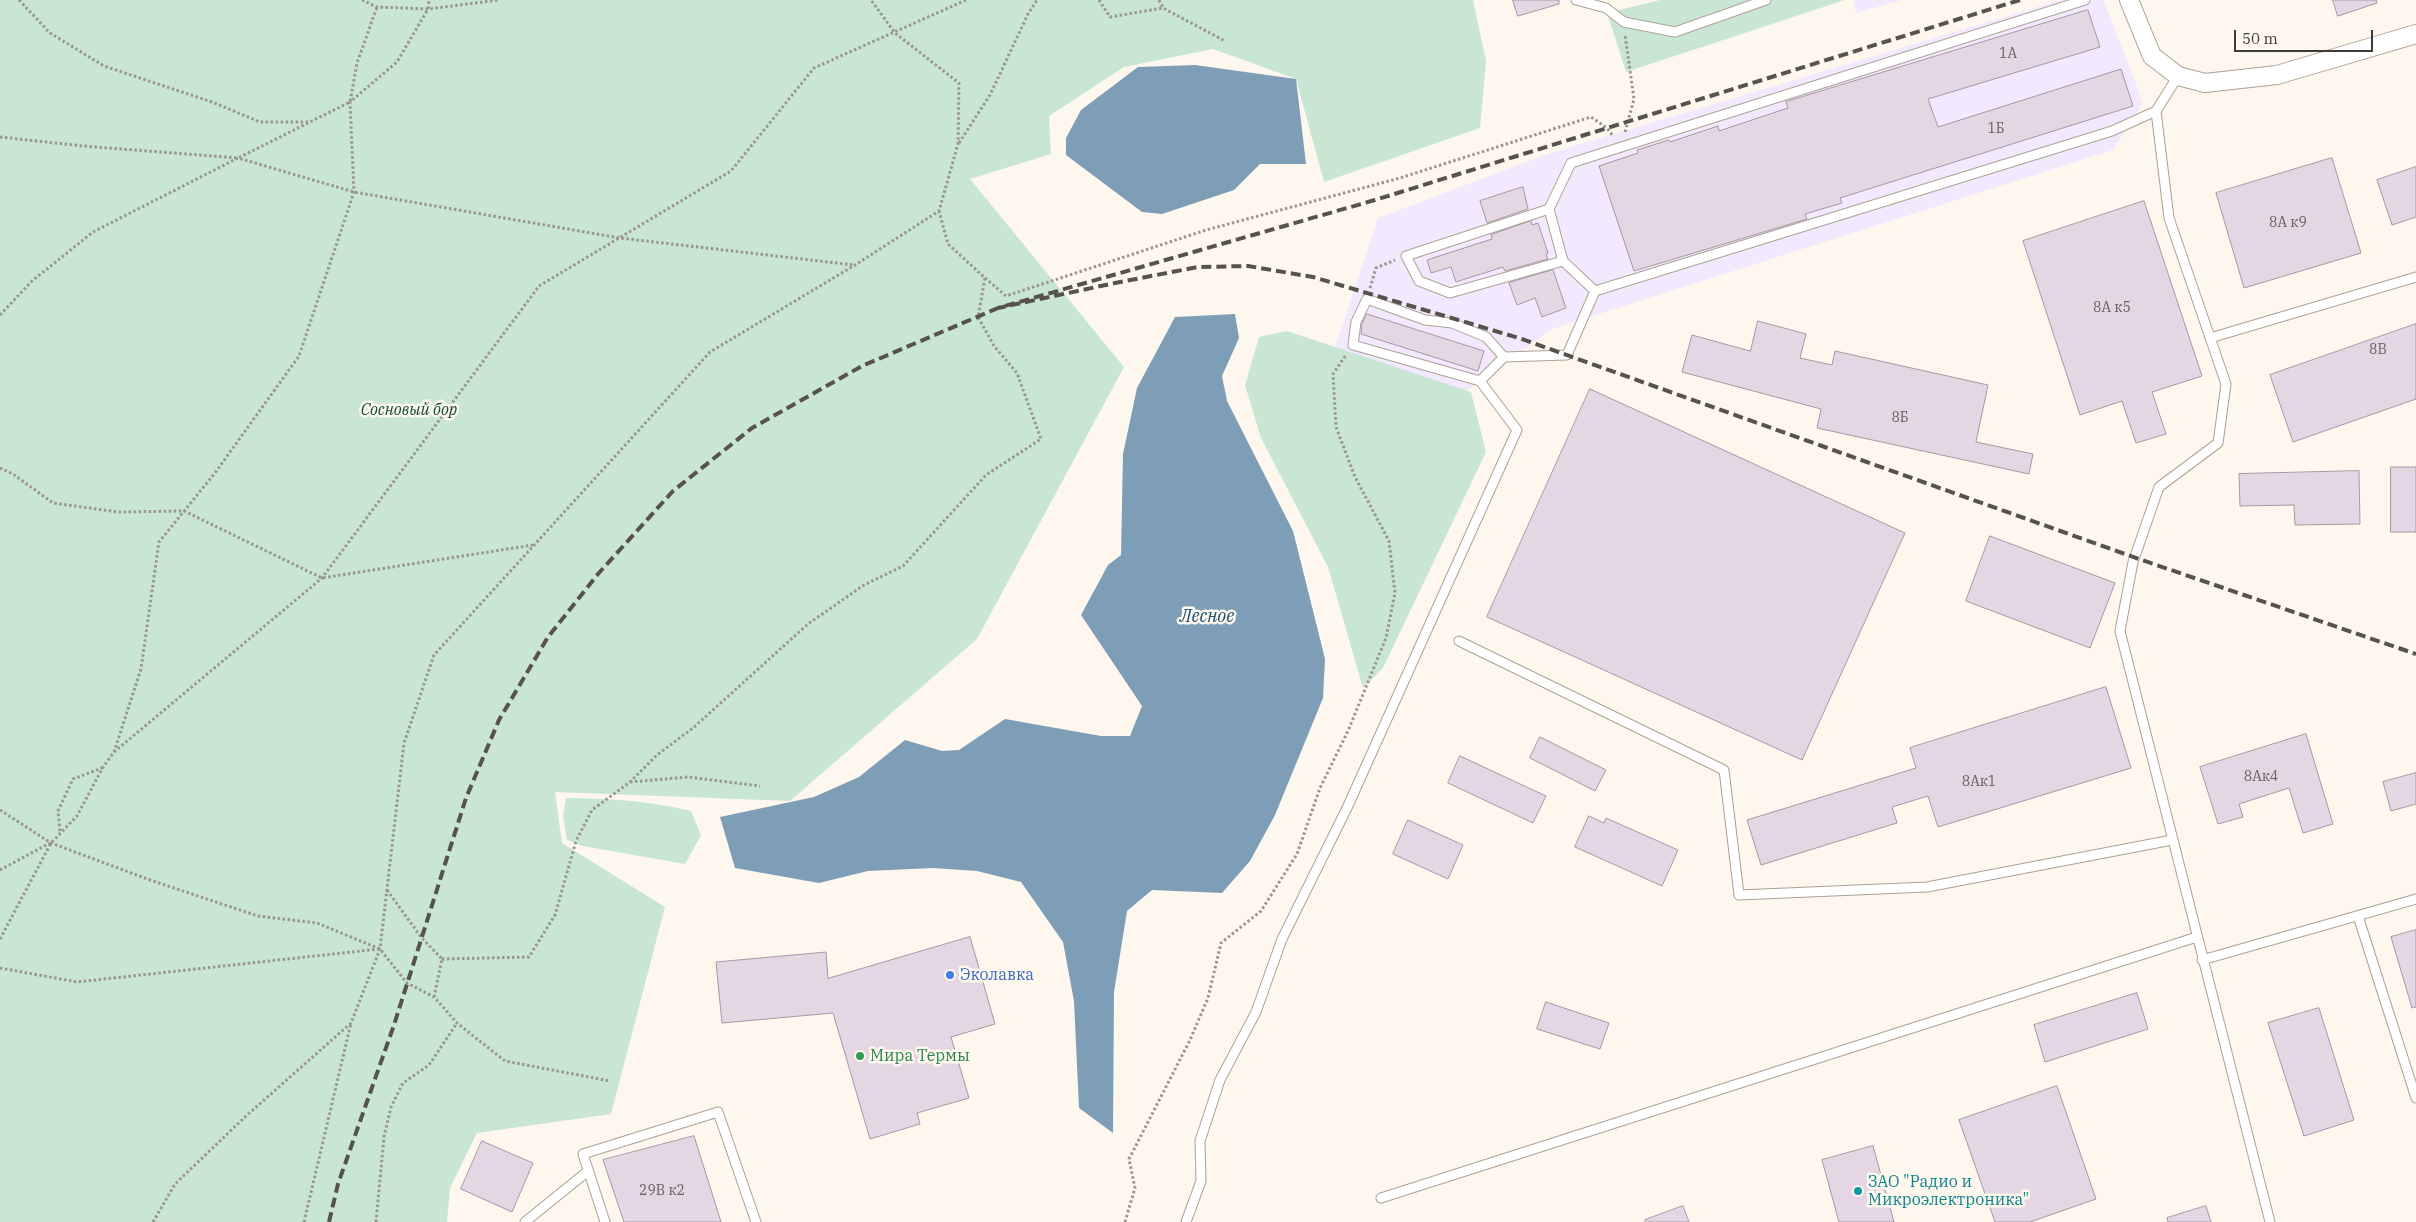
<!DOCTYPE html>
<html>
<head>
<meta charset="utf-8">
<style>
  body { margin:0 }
  #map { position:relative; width:2416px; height:1222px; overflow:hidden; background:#fef7ee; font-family:"IBM Plex Serif",serif }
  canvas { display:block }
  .scale { position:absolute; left:2234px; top:30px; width:139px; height:22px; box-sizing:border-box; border:2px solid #3e3a34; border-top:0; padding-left:6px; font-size:15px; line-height:18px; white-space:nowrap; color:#3e3a34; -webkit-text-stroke:4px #fef7ee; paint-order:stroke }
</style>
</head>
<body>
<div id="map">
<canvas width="2416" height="1222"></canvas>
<div class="scale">50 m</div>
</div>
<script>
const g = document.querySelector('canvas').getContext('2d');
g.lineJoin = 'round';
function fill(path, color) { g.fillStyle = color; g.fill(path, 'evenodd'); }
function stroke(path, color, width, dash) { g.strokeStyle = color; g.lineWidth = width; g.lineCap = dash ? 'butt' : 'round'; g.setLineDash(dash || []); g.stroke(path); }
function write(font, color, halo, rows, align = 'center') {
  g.font = font + ' "IBM Plex Serif",serif'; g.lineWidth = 5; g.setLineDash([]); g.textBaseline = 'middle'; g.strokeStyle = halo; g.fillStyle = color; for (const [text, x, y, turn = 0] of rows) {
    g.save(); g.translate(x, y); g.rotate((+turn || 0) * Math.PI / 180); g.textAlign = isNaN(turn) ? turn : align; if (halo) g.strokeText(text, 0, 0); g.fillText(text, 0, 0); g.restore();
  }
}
fill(new Path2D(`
  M 1853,0 L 1902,0 L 1856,13 Z
  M 2061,0 L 2104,0 L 2143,103 L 2113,150 L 1552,329 L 1451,402 L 1335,347 L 1378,218 L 1547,154 Z`), '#f3e9fe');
fill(new Path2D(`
  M 0,0 L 1473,0 L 1486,61 L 1480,128 L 1324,182 L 1296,79 L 1213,49 L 1124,67 L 1049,116 L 1051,154 L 970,179 L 1124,367 L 977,639 L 790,801 L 555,792 L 562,843 L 665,907 L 611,1114 L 477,1133 L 450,1188 L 447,1222 L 0,1222 Z
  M 1660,0 L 1845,0 L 1626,72 L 1607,13 Z
  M 1287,331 L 1471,392 L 1486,452 L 1383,668 L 1363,688 L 1328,567 L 1261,438 L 1245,385 L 1259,337 Z
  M 566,798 C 609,798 649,801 691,811 L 701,835 L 685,864 L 583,846 L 567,840 L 563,816 Z`), '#c9e6d4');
fill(new Path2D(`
  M 1195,65 L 1296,79 L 1306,164 L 1260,164 L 1234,190 L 1162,214 L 1142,212 L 1066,155 L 1066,138 L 1081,110 L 1138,67 Z
  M 1235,314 L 1239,338 L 1222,376 L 1227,401 L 1293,531 L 1325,659 L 1323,698 L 1275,815 L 1250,861 L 1222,893 L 1152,890 L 1127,911 L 1114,992 L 1113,1133 L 1079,1108 L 1074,1001 L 1063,942 L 1021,882 L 977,871 L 933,868 L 868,871 L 819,883 L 735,868 L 720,817 L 814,797 L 859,777 L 905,740 L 942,751 L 959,750 L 1005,719 L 1101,736 L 1130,736 L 1142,706 L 1081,615 L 1108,565 L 1121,555 L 1123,454 L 1137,388 L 1175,317 Z`), '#7e9eb7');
const building = new Path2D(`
  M 1513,0 L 1559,0 L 1559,4 L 1518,16 Z
  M 2333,0 L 2376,0 L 2377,3 L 2338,16 Z
  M 2088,10 L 2100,47 L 1928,99 L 1938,127 L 2121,69 L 2133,106 L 1840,198 L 1842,203 L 1805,214 L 1807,219 L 1634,271 L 1599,166 L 1638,153 L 1637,150 L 1669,140 L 1670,142 L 1718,126 L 1719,131 L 1788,108 L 1786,102 Z
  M 2332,158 L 2361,253 L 2244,288 L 2216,193 Z
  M 2416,167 L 2416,217 L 2392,225 L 2377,180 Z
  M 1523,187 L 1528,209 L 1487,223 L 1480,201 Z
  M 2144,201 L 2202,376 L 2152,392 L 2166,434 L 2136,443 L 2122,401 L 2080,415 L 2023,241 Z
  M 1531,221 L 1532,225 L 1538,223 L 1548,253 L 1546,254 L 1548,259 L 1505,271 L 1503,267 L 1456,282 L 1451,267 L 1431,273 L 1427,260 L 1492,239 L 1491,235 Z
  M 1553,270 L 1566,308 L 1542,317 L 1535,298 L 1517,305 L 1509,283 Z
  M 1367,314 L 1484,351 L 1478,371 L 1361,334 L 1362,324 Z
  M 1758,321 L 1806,334 L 1800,358 L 1832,365 L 1835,351 L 1988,385 L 1976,442 L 2033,454 L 2029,474 L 1817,428 L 1821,409 L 1682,372 L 1692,335 L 1750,351 Z
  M 2416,324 L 2416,399 L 2293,442 L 2270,375 Z
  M 1590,389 L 1905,533 L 1802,760 L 1487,617 Z
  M 2391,467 L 2416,467 L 2416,532 L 2391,532 Z
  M 2359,471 L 2360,524 L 2295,525 L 2294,505 L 2240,506 L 2239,474 Z
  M 1990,536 L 2115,583 L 2090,648 L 1966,601 Z
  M 2106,687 L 2131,768 L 1938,827 L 1928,796 L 1892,807 L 1897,823 L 1761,865 L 1747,820 L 1916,768 L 1910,748 Z
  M 2306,734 L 2333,824 L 2303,833 L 2289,788 L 2239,804 L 2243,817 L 2218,824 L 2200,767 Z
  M 1540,737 L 1606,770 L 1595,791 L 1530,758 Z
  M 1460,756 L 1546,796 L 1533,823 L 1448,783 Z
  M 2416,773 L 2416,804 L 2391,811 L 2383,782 Z
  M 1589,816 L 1604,823 L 1606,818 L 1678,850 L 1662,886 L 1575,847 Z
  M 1408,820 L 1463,845 L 1448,879 L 1393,854 Z
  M 2416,930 L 2416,1007 L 2412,1008 L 2391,937 Z
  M 970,937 L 995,1024 L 951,1037 L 969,1098 L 917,1113 L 920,1124 L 870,1139 L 833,1013 L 722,1023 L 716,962 L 826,952 L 828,978 Z
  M 2137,993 L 2148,1029 L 2045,1062 L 2034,1025 Z
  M 1546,1002 L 1609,1023 L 1600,1049 L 1537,1029 Z
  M 2319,1008 L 2354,1120 L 2304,1136 L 2268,1023 Z
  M 2057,1086 L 2096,1199 L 2030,1222 L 1995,1222 L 1959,1120 Z
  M 694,1136 L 721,1222 L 624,1222 L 603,1160 Z
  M 482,1141 L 533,1163 L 512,1212 L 461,1189 Z
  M 1873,1146 L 1894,1222 L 1839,1222 L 1822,1160 Z
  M 1683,1206 L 1689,1222 L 1645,1222 L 1645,1220 Z
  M 2206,1206 L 2211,1222 L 2168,1222 L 2167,1218 Z`);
fill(building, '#e5d6e3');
stroke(building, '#a597a4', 1);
const service = new Path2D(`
  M 1576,0 L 1606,8 L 1624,22 L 1675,32 L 1766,0
  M 2156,111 L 2169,218 L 2226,384 L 2218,443 L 2159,487 L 2133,562 L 2120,631 L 2270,1222
  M 1549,209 L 1406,256 L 1419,281 L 1450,293 L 1563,261
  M 1595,291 L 1563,261 L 1549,209 L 1571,163 L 2085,0
  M 2210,338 L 2416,277
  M 1480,381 L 1353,345 L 1356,322 L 1367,299 L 1425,320 L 1452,323 L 1486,337 L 1504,357
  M 1459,641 L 1724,770 L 1739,895 L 1927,887 L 2172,840
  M 2358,916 L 2416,1098
  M 2202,960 L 2416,899
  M 1381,1198 L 2197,937
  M 525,1222 L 588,1171
  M 605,1222 L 583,1154 L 718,1112 L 756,1222
  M 1186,1222 L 1201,1181 L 1200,1141 L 1220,1080 L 1256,1012 L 1282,939 L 1347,808 L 1517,430 L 1480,381 L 1504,357 L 1567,355 L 1595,291 L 2112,131 L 2156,111 L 2178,76`);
const minor = new Path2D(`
  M 2129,0 L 2152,56 L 2178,76 L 2205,83 L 2277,75 L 2416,34`);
stroke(service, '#aca293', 11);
stroke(minor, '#aca293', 20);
stroke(new Path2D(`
  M 19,0 L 50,33 L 104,66 L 212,102 L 260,122 L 310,122
  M 362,0 L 377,7 L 428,9 L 499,0
  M 1099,0 L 1110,17 L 1163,8
  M 1159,0 L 1163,8 L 1225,41
  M 1625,132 L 1634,99 L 1625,35
  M 0,137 L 83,146 L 238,158 L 350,102 L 357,63 L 377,7
  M 959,143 L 990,95 L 1028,14 L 1037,0
  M 985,278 L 1006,296 L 1206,230 L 1400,178 L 1591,117 L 1607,128 L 1613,136
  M 1370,288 L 1376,268 L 1395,260
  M 0,315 L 32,281 L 93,232 L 238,158 L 354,192 L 620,238 L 854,265
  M 0,468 L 13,474 L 53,503 L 118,512 L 184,511 L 322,578 L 533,545
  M 114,752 L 322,578 L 539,286 L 731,171 L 814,68 L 966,0
  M 630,782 L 688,777 L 760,786
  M 0,810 L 51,843 L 150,880 L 258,916 L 317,923 L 380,949 L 407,983 L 434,997 L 457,1023 L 505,1061 L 610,1081
  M 60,831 L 58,811 L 73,779 L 102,768
  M 0,870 L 50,843
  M 387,890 L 421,937 L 442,959 L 434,997
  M 0,939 L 51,843 L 77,816 L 103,767 L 114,752 L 141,669 L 159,542 L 215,473 L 299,356 L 354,192 L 350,102 L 397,62 L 428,9 L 429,0
  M 442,959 L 529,957 L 555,915 L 576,841 L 592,810 L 630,782 L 657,755 L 693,728 L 808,624 L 864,585 L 903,566 L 986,475 L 1041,439 L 1017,373 L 994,346 L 978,317 L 985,278 L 948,244 L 939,211
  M 0,968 L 77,982 L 379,949
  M 153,1222 L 175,1184 L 245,1117 L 351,1023 L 380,949 L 404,743 L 434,655 L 710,352 L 855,265 L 939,211 L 958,144 L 959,83 L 895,33 L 871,0
  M 304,1222 L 351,1023
  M 376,1222 L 384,1137 L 391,1107 L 403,1083 L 429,1065 L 457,1023
  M 1125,1222 L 1135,1188 L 1129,1159 L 1190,1040 L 1208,998 L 1221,943 L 1261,911 L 1297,854 L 1320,788 L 1348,731 L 1386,638 L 1395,593 L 1389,541 L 1355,477 L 1336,427 L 1333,374 L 1346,355`), '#9a958d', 3, [2.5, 2.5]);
stroke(service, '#fff', 9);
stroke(minor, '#fff', 18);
stroke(new Path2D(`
  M 2020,0 L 1375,200 L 998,308 L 1115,283 L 1198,267 L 1248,266 L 1313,277 L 1519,338 L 2139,559 L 2416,654
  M 329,1222 L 338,1184 L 394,1025 L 466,798 L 499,720 L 548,637 L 598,574 L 673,491 L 752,428 L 862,366 L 998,308`), '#57524c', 4, [10, 5]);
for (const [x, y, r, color] of [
  [950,975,5,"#3f7fe0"],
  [860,1056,5,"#2e9e5b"],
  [1858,1191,5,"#0f9aa8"]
]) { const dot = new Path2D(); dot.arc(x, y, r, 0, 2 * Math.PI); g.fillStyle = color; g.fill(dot); stroke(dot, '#fef7ee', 2); }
write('14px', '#686160', null, [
  ["1А",2008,54],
  ["1Б",1996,129],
  ["8А к9",2288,223],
  ["8А к5",2112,308],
  ["8В",2378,350],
  ["8Б",1900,418],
  ["8Ак4",2261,777],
  ["8Ак1",1979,782],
  ["29В к2",662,1191]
]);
write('italic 16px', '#0d4e30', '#fef7ee', [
  ["Сосновый бор",409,410]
]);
write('16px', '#366cbe', '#fef7ee', [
  ["Эколавка",960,975]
], 'left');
write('16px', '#27864d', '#fef7ee', [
  ["Мира Термы",870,1056]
], 'left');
write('16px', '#0d838f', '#fef7ee', [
  ["ЗАО \"Радио и",1868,1182],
  ["Микроэлектроника\"",1868,1200]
], 'left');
write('italic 18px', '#194f72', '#fef7ee', [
  ["Лесное",1207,617]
]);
</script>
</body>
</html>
